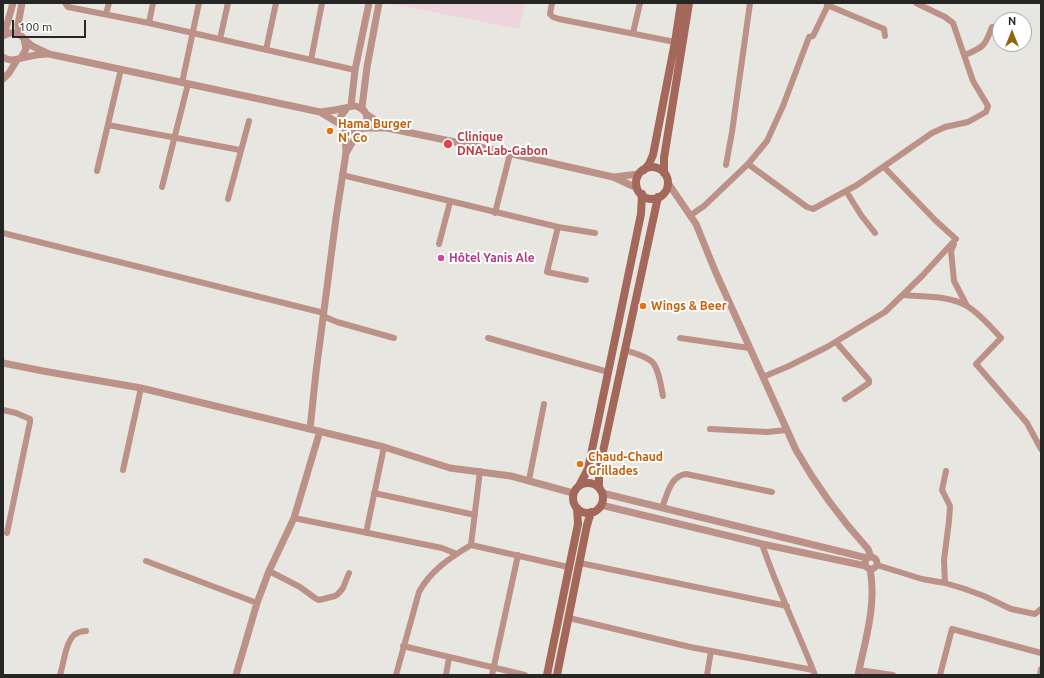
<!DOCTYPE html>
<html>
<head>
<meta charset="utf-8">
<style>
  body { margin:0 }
  #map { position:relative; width:1044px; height:678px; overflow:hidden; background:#e7e6e0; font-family:Ubuntu,sans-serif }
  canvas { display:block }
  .frame { position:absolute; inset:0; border:4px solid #262624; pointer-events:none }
  .north { position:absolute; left:992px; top:12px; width:40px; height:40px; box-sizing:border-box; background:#fff; border:1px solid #a8a8a7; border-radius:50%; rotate:0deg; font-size:11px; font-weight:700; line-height:16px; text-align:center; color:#262624 }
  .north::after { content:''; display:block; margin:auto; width:14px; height:18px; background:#8e670b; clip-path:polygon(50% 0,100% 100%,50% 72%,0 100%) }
  .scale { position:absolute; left:12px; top:20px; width:74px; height:18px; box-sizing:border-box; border:2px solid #262624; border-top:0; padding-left:5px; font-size:12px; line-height:14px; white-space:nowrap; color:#262624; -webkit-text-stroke:3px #fff; paint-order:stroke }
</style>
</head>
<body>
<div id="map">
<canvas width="1044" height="678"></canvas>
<div class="frame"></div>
<div class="north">N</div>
<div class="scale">100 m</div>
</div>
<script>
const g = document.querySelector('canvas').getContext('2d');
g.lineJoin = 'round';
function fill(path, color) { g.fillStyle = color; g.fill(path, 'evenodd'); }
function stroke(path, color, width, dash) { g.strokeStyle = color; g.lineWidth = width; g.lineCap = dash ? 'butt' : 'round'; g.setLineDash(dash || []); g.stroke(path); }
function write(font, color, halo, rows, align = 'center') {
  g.font = font + ' Ubuntu,sans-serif'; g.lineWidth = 4; g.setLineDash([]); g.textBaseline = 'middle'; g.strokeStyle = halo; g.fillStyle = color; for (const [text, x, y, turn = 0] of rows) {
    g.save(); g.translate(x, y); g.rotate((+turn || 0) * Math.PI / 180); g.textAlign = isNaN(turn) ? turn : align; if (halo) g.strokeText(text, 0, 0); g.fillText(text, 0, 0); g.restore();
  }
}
fill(new Path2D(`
  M 388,3 L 525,3 L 519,29 Z`), '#eed4dc');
stroke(new Path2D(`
  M 65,3 L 68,7 L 149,23 L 355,70
  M 552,3 L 550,14 L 553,17 L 559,19 L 675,42
  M 827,5 L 884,29 L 885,36
  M 106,14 L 109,3
  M 149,23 L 153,3
  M 633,33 L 640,3
  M 220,39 L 228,3
  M 266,50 L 276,3
  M 965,55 C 984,47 985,46 992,27 L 1000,27
  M 311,60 L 322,3
  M 182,83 L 199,3
  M 108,125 L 240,150
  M 748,164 L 807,207 L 813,209 L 857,185 L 932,133 L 945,127 L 968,122 L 986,112 L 988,106 L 973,81 L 953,23 L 945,17 L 916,3
  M 726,165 L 732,132 L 750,3
  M 884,167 L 936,221 L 956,239
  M 97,171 L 121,69
  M 342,175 L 558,227 L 547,272 L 586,280
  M 162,187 L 188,84
  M 846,191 L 861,215 L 875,233
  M 228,199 L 249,121
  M 495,213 L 510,154
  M 691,215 L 704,206 L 748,164 L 767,141 L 783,106 L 809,37 L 813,36 L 829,3
  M 558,227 L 595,233
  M 3,233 L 324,313
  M 439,244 L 450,202
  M 954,244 L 951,251 L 954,281 L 967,306
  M 903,295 C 923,297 949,295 967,306 C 980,314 991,327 1001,338 L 976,364 L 1027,423 L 1041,449
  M 323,316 L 337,322 L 394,338
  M 488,338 L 608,372
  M 680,338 L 749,348
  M 836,342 L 869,380 L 869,383 L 845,399
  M 625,350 C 633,353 644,355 651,361 C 659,367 661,387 663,396
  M 763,377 L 789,366 L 827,347 L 885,312 L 922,276 L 956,239
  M 3,410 L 16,413 L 30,419 L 30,422 L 7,533
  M 710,429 L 767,432 L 787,430
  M 123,470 L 141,388
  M 529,480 L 544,404
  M 374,493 L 475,515
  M 662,508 C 667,495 670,476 686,474 L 772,492
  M 294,518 L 442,548 L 457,554
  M 366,533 L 384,447
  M 762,544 C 777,589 798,631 815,675
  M 471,545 L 480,471
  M 146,561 L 257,603
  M 580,563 L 787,606
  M 877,565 L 922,579 L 945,583 L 965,589 L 984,596 L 1011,609 L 1035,614 L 1041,609
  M 269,571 L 300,587 L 315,598 L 319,600 L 335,596 L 338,594 L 343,588 L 349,573
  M 945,583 L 944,560 L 949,521 L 950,506 L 942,490 L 946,471
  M 569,618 L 690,647 L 813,670
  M 403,646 L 525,675
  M 859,670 L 893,675
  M 60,675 C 64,663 65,644 74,635 C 78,632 82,631 86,631
  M 396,675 L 419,592 C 430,571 451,557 471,545 L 568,567
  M 446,675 L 449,658
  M 492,675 L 518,555
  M 707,675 L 711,651
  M 940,675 L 952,629 L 1041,653
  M 1040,675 L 1041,669`), '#bc9187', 6);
stroke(new Path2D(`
  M 19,34 L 18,25 L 22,3
  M 4,35 L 13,3
  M 3,36 C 11,31 19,32 24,39 L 26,49 L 21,58
  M 24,39 L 32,46 L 49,54 L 320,112 L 343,126
  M 3,57 C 13,64 20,57 31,56 C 36,55 41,54 47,54
  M 3,79 L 9,73 L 17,60
  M 351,106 L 355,70 L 369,3
  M 364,111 L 362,107 L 367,67 L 379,3
  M 320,112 C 329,111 337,110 345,108 C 348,107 351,106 354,106 C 359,106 362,109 365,112 C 376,131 338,142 341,116 L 347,108
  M 366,114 L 387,128
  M 363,128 L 387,128 L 499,151 L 613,177 L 637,188
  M 346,153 L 360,130
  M 614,177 L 639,174
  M 668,183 L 696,224 L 716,273 L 796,450 C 817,487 839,517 868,549 L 871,557
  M 3,363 L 43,371 L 141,388 L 384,447 L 450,468 L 511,476 L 573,493
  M 310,429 L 316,372 L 336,218 L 346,153 L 345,129
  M 602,493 L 867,558
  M 601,505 L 762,544 L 866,566
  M865 563a6 6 0 1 1 12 0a6 6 0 1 1-12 0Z
  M 236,675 L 257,603 L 269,571 L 294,518 L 320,431
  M 858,675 C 865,641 877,604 870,569`), '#bc9187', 7);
stroke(new Path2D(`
  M636 183a16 16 0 1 1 32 0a16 16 0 1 1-32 0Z
  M 644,170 L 649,164 L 653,155 L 675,42 L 681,3
  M 664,173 L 664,158 L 689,3
  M573 498a15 15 0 1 1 30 0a15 15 0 1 1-30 0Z
  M 580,484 L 588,469 L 641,214 L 642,194
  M 599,487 L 599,470 L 658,197
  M 547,675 L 578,524 L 577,508
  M 557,675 L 587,525 L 591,512`), '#a4685a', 8);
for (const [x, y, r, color] of [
  [330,131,4,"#e8710a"],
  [448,144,5,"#e0444e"],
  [441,258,4,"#d1479c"],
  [643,306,4,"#e8710a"],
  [580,464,4,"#e8710a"]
]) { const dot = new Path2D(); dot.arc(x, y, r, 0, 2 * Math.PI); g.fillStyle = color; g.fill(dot); stroke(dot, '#fff', 1.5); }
write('bold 12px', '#c56008', '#fff', [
  ["Hama Burger",338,124],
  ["N' Co",338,138],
  ["Wings & Beer",651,306],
  ["Chaud-Chaud",588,457],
  ["Grillades",588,471]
], 'left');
write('bold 12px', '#be3a42', '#fff', [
  ["Clinique",457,137],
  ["DNA-Lab-Gabon",457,151]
], 'left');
write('bold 12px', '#b23c85', '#fff', [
  ["Hôtel Yanis Ale",449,258]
], 'left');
</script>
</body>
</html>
